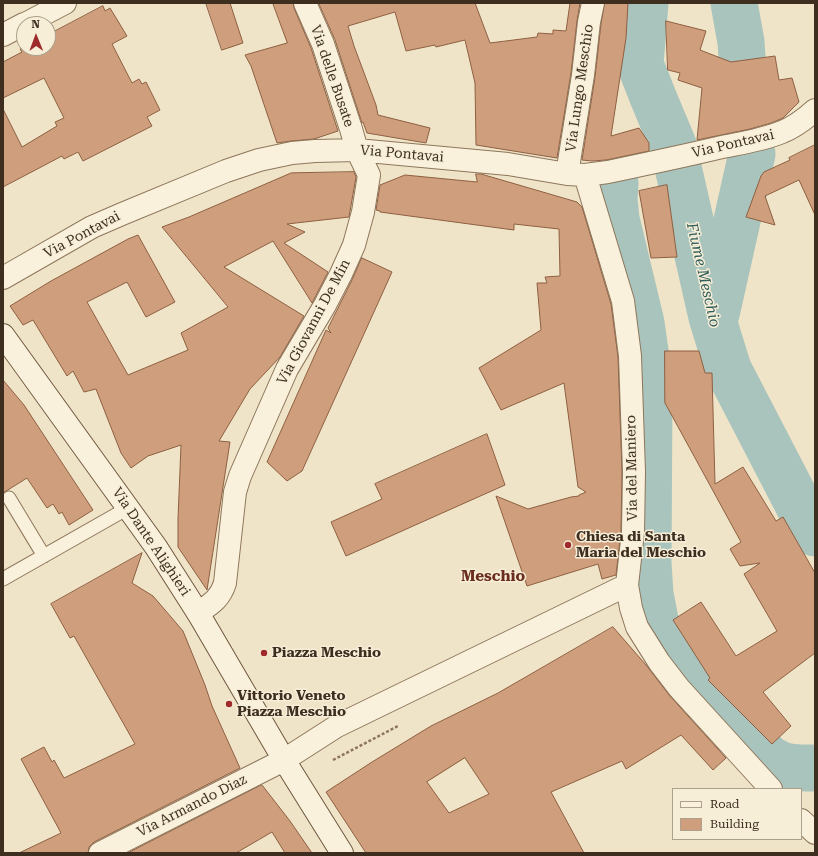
<!DOCTYPE html>
<html>
<head>
<meta charset="utf-8">
<style>
  body { margin:0 }
  #map { position:relative; width:818px; height:856px; overflow:hidden; background:#f0e4c8; font-family:"Roboto Serif",serif }
  canvas { display:block }
  .frame { position:absolute; inset:0; border:4px solid #3d2e20; pointer-events:none }
  .legend { position:absolute; left:672px; top:788px; width:130px; height:52px; box-sizing:border-box; background:#f7eed8; border:1px solid #ada18e; margin:0; padding:5px 7px; list-style:none; font-size:12px; color:#3d2e20 }
  .legend li { display:flex; align-items:center; gap:8px; height:20px }
  .legend b { width:20px; border:1px solid #ada18e }
  .north { position:absolute; left:16px; top:16px; width:40px; height:40px; box-sizing:border-box; background:#f7eed8; border:1px solid #ada18e; border-radius:50%; rotate:359deg; font-size:11px; font-weight:700; line-height:16px; text-align:center; color:#3d2e20 }
  .north::after { content:''; display:block; margin:auto; width:14px; height:18px; background:#9e2a2b; clip-path:polygon(50% 0,100% 100%,50% 72%,0 100%) }
</style>
</head>
<body>
<div id="map">
<canvas width="818" height="856"></canvas>
<div class="frame"></div>
<ul class="legend">
<li><b style="height:5px;background:#faf1dc"></b>Road</li>
<li><b style="height:11px;background:#cf9f7d"></b>Building</li>
</ul>
<div class="north">N</div>
</div>
<script>
const g = document.querySelector('canvas').getContext('2d');
g.lineJoin = 'round';
function stroke(path, color, width, dash) { g.strokeStyle = color; g.lineWidth = width; g.lineCap = dash ? 'butt' : 'round'; g.setLineDash(dash || []); g.stroke(path); }
function fill(path, color) { g.fillStyle = color; g.fill(path, 'evenodd'); }
function write(font, color, halo, rows, align = 'center') {
  g.font = font + ' "Roboto Serif",serif'; g.lineWidth = 3; g.setLineDash([]); g.textBaseline = 'middle'; g.strokeStyle = halo; g.fillStyle = color; for (const [text, x, y, turn = 0] of rows) {
    g.save(); g.translate(x, y); g.rotate((+turn || 0) * Math.PI / 180); g.textAlign = isNaN(turn) ? turn : align; if (halo) g.strokeText(text, 0, 0); g.fillText(text, 0, 0); g.restore();
  }
}
stroke(new Path2D(`
  M 645,3 L 640,64 L 653,97 L 673,145 L 712,317 L 728,369 L 799,506 L 815,533
  M 734,3 L 741,42 L 744,86
  M 615,183 L 614,199 L 616,219 L 641,323 L 646,358 L 649,396 L 648,563 L 650,594 L 655,620 L 664,643 L 681,668 L 706,697 L 768,758 C 786,769 793,768 812,768
  M 716,314 L 752,154`), '#a9c4bc', 47);
const building = new Path2D(`
  M 206,3 L 230,3 L 243,43 L 222,50 Z
  M 273,3 L 293,3 L 294,8 L 311,48 L 338,131 L 314,139 L 291,141 L 277,143 L 251,66 L 245,55 L 287,43 Z
  M 319,3 L 475,3 L 490,43 L 537,37 L 538,33 L 553,34 L 553,30 L 566,31 L 570,3 L 580,3 L 577,21 L 571,73 L 557,158 L 476,145 L 475,83 L 465,40 L 436,47 L 435,45 L 406,51 L 395,12 L 348,26 L 354,46 L 376,105 L 378,115 L 430,128 L 426,143 L 367,133 L 363,122 L 362,123 L 335,40 Z
  M 605,3 L 628,3 L 626,38 L 611,136 L 639,128 L 649,143 L 649,151 L 606,160 L 592,161 L 582,160 L 595,77 L 601,24 Z
  M 103,6 L 105,11 L 110,8 L 127,36 L 112,44 L 132,83 L 139,79 L 142,84 L 146,82 L 160,110 L 147,117 L 152,126 L 83,161 L 78,152 L 64,159 L 62,156 L 3,187 L 3,109 L 22,147 L 57,126 L 55,122 L 64,118 L 44,78 L 3,98 L 3,62 L 22,52 L 20,49 L 24,47 L 24,48 L 48,48 L 48,35 Z
  M 666,21 L 706,31 L 700,50 L 731,62 L 775,56 L 779,80 L 792,78 L 799,102 L 783,118 L 771,123 L 750,129 L 697,140 L 702,88 L 678,80 L 680,73 L 668,70 Z
  M 815,145 L 815,215 L 799,180 L 765,196 L 775,225 L 746,217 L 761,176 L 764,172 L 790,160 L 789,158 Z
  M 354,172 L 356,177 L 349,217 L 287,224 L 305,232 L 284,243 L 328,272 L 312,303 L 273,241 L 224,267 L 304,316 L 280,357 L 250,389 L 219,441 L 230,442 L 207,590 L 178,547 L 178,519 L 181,445 L 148,456 L 131,468 L 121,453 L 96,389 L 84,392 L 73,371 L 67,376 L 33,320 L 23,325 L 10,306 L 51,281 L 128,239 L 138,235 L 175,302 L 146,317 L 127,282 L 87,302 L 128,375 L 188,350 L 181,333 L 228,307 L 162,227 L 189,217 L 291,173 Z
  M 476,174 L 481,174 L 577,202 L 582,207 L 611,304 L 618,357 L 622,472 L 621,531 L 616,575 L 602,579 L 598,564 L 527,586 L 496,496 L 528,509 L 571,497 L 579,496 L 579,495 L 586,492 L 578,487 L 564,383 L 501,410 L 479,368 L 541,330 L 537,283 L 547,283 L 545,277 L 560,276 L 559,229 L 514,224 L 514,230 L 380,212 L 380,211 L 376,210 L 380,185 L 405,175 L 477,182 Z
  M 667,185 L 677,257 L 651,258 L 639,191 Z
  M 362,258 L 392,272 L 302,471 L 287,481 L 267,462 L 326,330 L 331,333 L 328,328 L 352,280 Z
  M 665,351 L 699,351 L 705,373 L 712,373 L 715,484 L 743,467 L 776,521 L 783,517 L 815,573 L 815,653 L 763,692 L 791,726 L 772,744 L 708,680 L 710,678 L 673,620 L 701,602 L 736,656 L 777,631 L 744,574 L 760,563 L 740,566 L 730,549 L 741,542 L 665,403 Z
  M 3,380 L 24,405 L 93,510 L 69,525 L 62,512 L 59,514 L 53,504 L 47,508 L 27,478 L 3,493 Z
  M 487,434 L 505,485 L 346,556 L 331,522 L 382,499 L 375,484 Z
  M 142,553 L 132,583 L 153,596 L 183,631 L 205,685 L 212,706 L 240,768 L 94,842 L 89,847 L 88,853 L 19,853 L 61,833 L 21,759 L 44,747 L 52,762 L 54,760 L 64,778 L 135,744 L 74,636 L 70,638 L 51,604 Z
  M 613,627 L 646,665 L 670,696 L 726,758 L 713,770 L 681,735 L 626,769 L 622,761 L 551,792 L 584,853 L 366,853 L 326,792 L 372,762 L 431,726 L 498,693 ZM 465,758 L 489,794 L 449,813 L 427,782 Z
  M 262,785 L 290,821 L 312,853 L 285,853 L 272,832 L 236,853 L 128,853 Z`);
fill(building, '#cf9f7d');
stroke(building, '#8d5f41', 1);
const lane = new Path2D(`
  M 9,498 L 44,556
  M 3,579 L 128,508`);
const street = new Path2D(`
  M 25,24 L 65,3
  M 3,35 L 24,24
  M 567,174 L 583,75 L 589,22 L 593,3
  M 585,175 L 623,301 L 630,356 L 634,472 L 633,532 L 627,585 L 631,608 L 637,627 L 659,662 L 679,688 L 771,789
  M 3,278 L 92,227 L 122,214 L 226,171 L 259,160 L 292,153 L 315,151 L 357,150 L 508,164 L 567,174 L 585,175 L 608,172 C 646,164 684,156 722,147 C 742,143 763,140 782,132 C 795,127 805,119 815,110
  M 198,613 C 211,604 220,599 225,583 L 235,492 L 240,476 L 287,369 L 325,305 L 341,274 L 354,245 L 363,212 L 369,175 L 357,150 L 351,129 L 323,44 L 305,3
  M 801,820 L 815,833
  M 100,853 L 284,760 L 337,726 L 627,585`);
const secondary = new Path2D(`
  M 3,335 L 156,547 L 198,613 L 284,760 L 342,853`);
stroke(lane, '#8d765c', 15);
stroke(street, '#8d765c', 24);
stroke(secondary, '#6f573f', 24);
stroke(new Path2D(`
  M 333,760 L 398,726`), '#8d765c', 2.5, [3, 2]);
stroke(lane, '#faf1dc', 13);
stroke(street, '#faf1dc', 22);
stroke(secondary, '#faf1dc', 22);
for (const [x, y, r, color] of [
  [568,545,4,"#9e2a2b"],
  [264,653,4,"#9e2a2b"],
  [229,704,4,"#9e2a2b"]
]) { const dot = new Path2D(); dot.arc(x, y, r, 0, 2 * Math.PI); g.fillStyle = color; g.fill(dot); stroke(dot, '#f7eed8', 1.5); }
write('14px', '#3d2e20', '#f7eed8', [
  ["Via delle Busate",332,76,71],
  ["Via Lungo Meschio",580,88,-82],
  ["Via Pontavai",733,144,-13],
  ["Via Pontavai",402,154,5],
  ["Via Pontavai",82,235,-28],
  ["Via Giovanni De Min",314,322,-62],
  ["Via del Maniero",632,468,-91],
  ["Via Dante Alighieri",151,542,56],
  ["Via Armando Diaz",192,806,-27]
]);
write('bold 14px', '#3d2e20', '#f7eed8', [
  ["Chiesa di Santa",576,537],
  ["Maria del Meschio",576,553],
  ["Piazza Meschio",272,653],
  ["Vittorio Veneto",237,696],
  ["Piazza Meschio",237,712]
], 'left');
write('italic 15px', '#2f5d5a', '#f7eed8', [
  ["Fiume Meschio",703,275,77]
]);
write('bold 15px', '#6b2e1e', '#f7eed8', [
  ["Meschio",493,577]
]);
</script>
</body>
</html>
